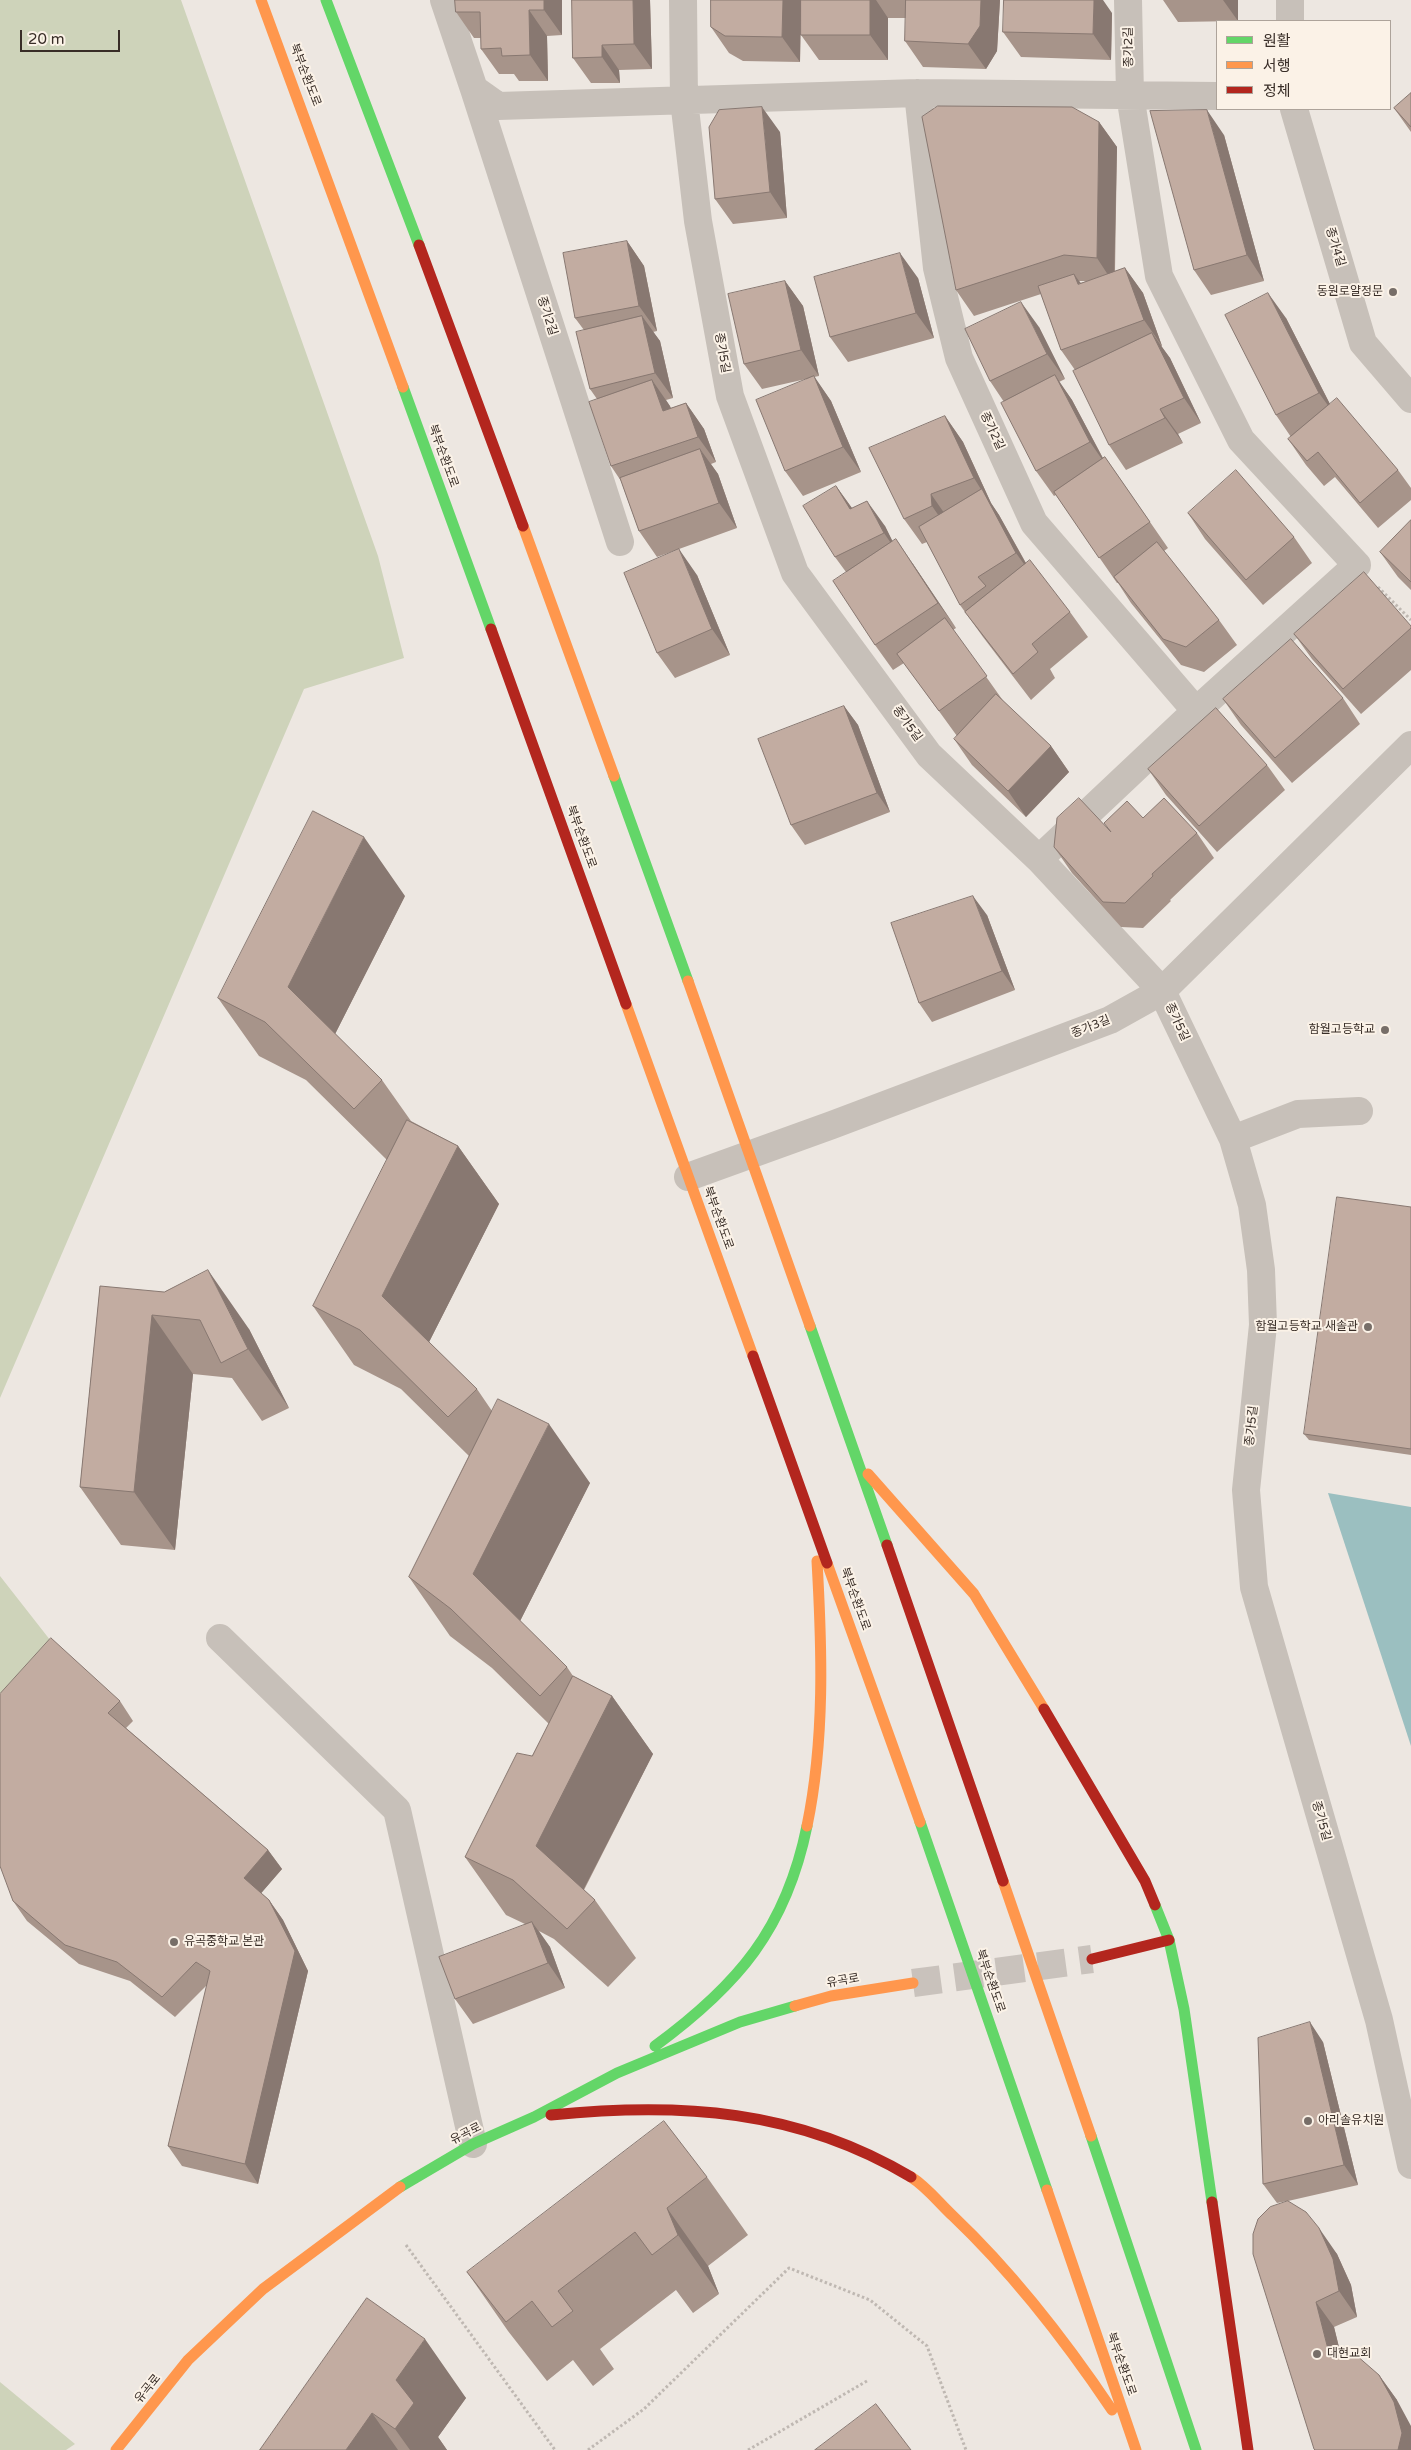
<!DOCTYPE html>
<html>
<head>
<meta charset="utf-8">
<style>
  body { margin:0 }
  #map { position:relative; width:1411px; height:2450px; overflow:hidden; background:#ede7e1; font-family:"Varela Round","Noto Sans KR",sans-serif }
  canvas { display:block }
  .legend { position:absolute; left:1216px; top:20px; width:175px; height:90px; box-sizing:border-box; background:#fbf2e7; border:1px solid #ada39a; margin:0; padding:6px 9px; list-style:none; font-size:15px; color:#382d27 }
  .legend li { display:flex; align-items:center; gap:10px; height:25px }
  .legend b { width:25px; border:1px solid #ada39a }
  .scale { position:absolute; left:20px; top:30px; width:100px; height:22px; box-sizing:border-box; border:2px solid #382d27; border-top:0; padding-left:6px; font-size:15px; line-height:18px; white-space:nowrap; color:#382d27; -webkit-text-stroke:4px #fbf2e7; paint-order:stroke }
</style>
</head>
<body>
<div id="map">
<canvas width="1411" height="2450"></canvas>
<ul class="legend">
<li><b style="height:6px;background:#63d668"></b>원활</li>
<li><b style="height:6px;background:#ff974d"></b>서행</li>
<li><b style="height:6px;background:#b3261e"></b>정체</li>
</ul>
<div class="scale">20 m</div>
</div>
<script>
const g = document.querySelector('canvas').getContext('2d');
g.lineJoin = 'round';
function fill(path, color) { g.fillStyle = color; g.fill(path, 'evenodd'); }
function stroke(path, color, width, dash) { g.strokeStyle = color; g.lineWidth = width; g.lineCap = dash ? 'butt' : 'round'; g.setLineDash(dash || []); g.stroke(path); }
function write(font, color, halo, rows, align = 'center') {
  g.font = font + ' "Varela Round","Noto Sans KR",sans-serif'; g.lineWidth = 4; g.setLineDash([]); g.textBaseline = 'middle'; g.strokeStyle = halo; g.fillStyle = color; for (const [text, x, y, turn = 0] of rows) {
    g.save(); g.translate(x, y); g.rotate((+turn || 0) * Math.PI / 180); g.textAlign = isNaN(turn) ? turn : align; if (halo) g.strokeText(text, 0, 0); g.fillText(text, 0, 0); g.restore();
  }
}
fill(new Path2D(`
  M 0,0 L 181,0 L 378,556 L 404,658 L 304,689 L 0,1398 Z
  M 0,1576 L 54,1645 L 0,1700 Z
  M 0,2382 L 75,2444 L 66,2450 L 0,2450 Z`), '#ced3ba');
fill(new Path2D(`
  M 1328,1493 L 1411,1507 L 1411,1746 Z`), '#9bbfc0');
stroke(new Path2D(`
  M 913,1983 L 1092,1959`), '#c9c2bc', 28, [28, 14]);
stroke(new Path2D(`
  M 1378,587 L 1411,620
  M 406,2245 L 555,2450
  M 588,2450 L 644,2409 L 789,2268 L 870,2300 L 927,2346 L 966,2450
  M 748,2450 L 867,2381`), '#bfb8b2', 3, [2.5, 2.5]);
stroke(new Path2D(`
  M 444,0 L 474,89
  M 683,0 L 684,100 L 698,221 L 730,396 L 795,573 L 929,755 L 1039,859 L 1162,991 L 1233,1139 L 1252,1205 L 1261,1270 L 1263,1325 L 1246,1490 L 1254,1587 L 1379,2020 L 1411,2165
  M 1290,0 L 1290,21
  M 918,93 L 937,268 L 959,358 L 1034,523 L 1196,711
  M 1294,109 L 1363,343 L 1411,399
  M 620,542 L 474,89 L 498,106 L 918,93 L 1217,96
  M 1039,859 L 1196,711 L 1357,565 L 1241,440 L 1159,276 L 1130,95 L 1128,0
  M 1233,1139 L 1298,1114 L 1359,1111
  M 688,1177 L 832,1125 L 1110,1020 L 1162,991 L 1411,745
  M 220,1638 L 397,1810 L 473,2144`), '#c7c0b9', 28);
stroke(new Path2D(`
  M 326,0 L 419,245
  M 403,387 L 491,629
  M 614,776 L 688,981
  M 810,1326 L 887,1545
  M 920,1822 L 1047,2190
  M 1155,1905 L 1169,1940 L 1184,2009 L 1212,2202
  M 655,2046 C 738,1985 786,1929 807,1826
  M 1091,2136 L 1196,2450
  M 400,2187 L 473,2144 L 534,2117 L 617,2073 L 740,2022 L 795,2006`), '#63d668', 11);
stroke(new Path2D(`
  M 261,0 L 403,387
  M 523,526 L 614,776
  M 688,981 L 810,1326
  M 626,1004 L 753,1356
  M 868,1474 L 974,1594 L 1044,1709
  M 827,1563 L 920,1822
  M 807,1826 C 825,1739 822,1649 817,1561
  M 1003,1881 L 1091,2136
  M 795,2006 L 831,1996 L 913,1983
  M 911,2177 C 927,2187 939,2203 953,2216 C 1014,2274 1065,2340 1112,2410
  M 1047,2190 L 1136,2450
  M 116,2450 L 188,2360 L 263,2289 L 400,2187`), '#ff974d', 11);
stroke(new Path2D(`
  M 419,245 L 523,526
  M 491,629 L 626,1004
  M 753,1356 L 827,1563
  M 887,1545 L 1003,1881
  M 1044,1709 L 1145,1881 L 1155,1905
  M 1092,1959 L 1169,1940
  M 551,2115 C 680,2102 797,2109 911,2177
  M 1212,2202 L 1248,2450`), '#b3261e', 11);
fill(new Path2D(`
  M 455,0 L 562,0 L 562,35 L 547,36 L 548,81 L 519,81 L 514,74 L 499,74 L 481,49 L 481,38 L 474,38 L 456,12 Z
  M 572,0 L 650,0 L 652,69 L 619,70 L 620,83 L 591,83 L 573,58 Z
  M 711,0 L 801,0 L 800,62 L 743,61 L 729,53 L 711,27 Z
  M 801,0 L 1000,0 L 997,51 L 986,69 L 923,67 L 905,41 L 906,18 L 888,18 L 888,60 L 819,60 L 801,35 Z
  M 1163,0 L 1238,0 L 1238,21 L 1178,22 Z
  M 1112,13 L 1111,60 L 1021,57 L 1003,32 Z
  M 1411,93 L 1411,132 L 1394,108 Z
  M 1099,122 L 1117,147 L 1115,271 L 1125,268 L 1143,293 L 1162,346 L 1161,346 L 1170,358 L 1201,423 L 1178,434 L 1183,443 L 1126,470 L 1109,445 L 1075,370 L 1061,350 L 1041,294 L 974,316 L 956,290 ZM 1079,281 L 1087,281 L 1081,283 Z
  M 780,132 L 787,218 L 733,224 L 715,199 Z
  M 1224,135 L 1264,281 L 1211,295 L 1194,270 Z
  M 627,241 L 644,266 L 657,331 L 653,332 L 660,341 L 673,398 L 666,400 L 671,408 L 686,403 L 704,429 L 716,462 L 711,464 L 718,474 L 737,528 L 657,557 L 639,531 L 621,481 L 611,466 L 597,399 L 590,389 L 584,330 L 575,318 Z
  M 918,278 L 934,338 L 848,362 L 830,337 Z
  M 785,281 L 803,306 L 819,376 L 814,377 L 831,401 L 861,472 L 803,496 L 785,471 L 806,379 L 762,389 L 744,364 Z
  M 1286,318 L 1330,404 L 1398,470 L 1411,488 L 1411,500 L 1378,528 L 1335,477 L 1324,486 L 1306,465 L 1288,439 L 1291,437 L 1276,415 Z
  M 1039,327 L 1065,379 L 1059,382 L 1072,400 L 1103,458 L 1105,457 L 1168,548 L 1164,551 L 1219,620 L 1237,645 L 1204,672 L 1181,665 L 1131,603 L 1118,583 L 1117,583 L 1056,495 L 1054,496 L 1036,471 L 1004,402 L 990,381 Z
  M 945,416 L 963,442 L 991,503 L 999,515 L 1026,563 L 1070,612 L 1088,637 L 1050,669 L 1055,678 L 1031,700 L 983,637 L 960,605 L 927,542 L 922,544 L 904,519 Z
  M 836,486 L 852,508 L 885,526 L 892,541 L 913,564 L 956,628 L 953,630 L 1004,702 L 1051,746 L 1069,772 L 1026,817 L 972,765 L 954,739 L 957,736 L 904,663 L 893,670 L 875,645 L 846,572 L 835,557 Z
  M 1188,513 L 1294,537 L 1312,563 L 1263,605 L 1205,539 Z
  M 1411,520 L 1411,590 L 1398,577 L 1380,552 Z
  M 697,575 L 730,655 L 675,678 L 657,653 Z
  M 1411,626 L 1411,670 L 1361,714 L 1312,659 L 1294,634 Z
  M 1343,698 L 1360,724 L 1292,783 L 1241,725 L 1223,699 Z
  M 844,706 L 858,725 L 890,812 L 805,845 L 791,825 Z
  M 1267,765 L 1285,790 L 1217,852 L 1166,795 L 1148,769 Z
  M 1109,829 L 1197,833 L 1214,858 L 1170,900 L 1171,901 L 1143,928 L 1121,927 L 1072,873 L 1054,847 Z
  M 405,896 L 335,1034 L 382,1080 L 411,1121 L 458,1146 L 499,1204 L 429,1342 L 477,1389 L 492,1411 L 590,1483 L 520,1621 L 567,1667 L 573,1676 L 612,1696 L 653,1754 L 584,1890 L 595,1900 L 636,1958 L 608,1987 L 554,1939 L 539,1931 L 550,1947 L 565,1988 L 473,2024 L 455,1999 L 525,1924 L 506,1915 L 465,1857 L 532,1756 L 549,1724 L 492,1668 L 450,1636 L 409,1577 L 469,1456 L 401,1389 L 354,1365 L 313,1306 L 387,1160 L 306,1080 L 259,1056 L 218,998 Z
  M 987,915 L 1015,990 L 932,1022 L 919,1003 Z
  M 1411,1207 L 1411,1455 L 1309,1440 L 1304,1434 Z
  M 100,1286 L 249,1329 L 289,1408 L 262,1421 L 232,1378 L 193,1374 L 175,1550 L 121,1545 L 80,1487 Z
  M 0,1694 L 120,1701 L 133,1721 L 126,1728 L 268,1850 L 282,1869 L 261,1893 L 269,1900 L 283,1920 L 308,1971 L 258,2184 L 182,2166 L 168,2146 L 207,1985 L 175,2017 L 130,1981 L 79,1964 L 27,1921 L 13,1901 Z
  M 1323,2042 L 1358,2185 L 1288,2201 L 1337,2254 L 1351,2285 L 1357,2317 L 1334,2327 L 1341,2356 L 1379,2375 L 1397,2400 L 1315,2450 L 1287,2201 L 1277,2203 L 1263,2184 Z
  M 707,2177 L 748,2235 L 708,2266 L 719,2294 L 693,2313 L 676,2290 L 600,2349 L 614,2369 L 593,2386 L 573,2360 L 547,2381 L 508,2331 L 467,2272 Z
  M 367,2298 L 466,2398 L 438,2437 L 447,2450 L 260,2450 Z`), '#a7948a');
fill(new Path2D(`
  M 544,0 L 562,0 L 562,35 L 544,10 Z
  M 633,0 L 650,0 L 652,69 L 634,44 Z
  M 783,0 L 801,0 L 800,62 L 782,37 Z
  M 870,0 L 876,0 L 888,18 L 888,60 L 870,35 Z
  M 981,0 L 1000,0 L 997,51 L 986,69 L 968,44 Z
  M 1094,0 L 1103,0 L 1112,13 L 1111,60 L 1093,34 Z
  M 1223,0 L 1238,0 L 1238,21 Z
  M 529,10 L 547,36 L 548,81 L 530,55 Z
  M 602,45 L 619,70 L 620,83 L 602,57 Z
  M 762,107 L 780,132 L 787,218 L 770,192 Z
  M 1207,110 L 1224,135 L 1264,281 L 1247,255 Z
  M 1099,122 L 1117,147 L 1114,284 L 1097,258 Z
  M 627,241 L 644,266 L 657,331 L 639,306 Z
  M 900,253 L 918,278 L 934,338 L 916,313 Z
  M 1125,268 L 1143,293 L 1162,346 L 1144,320 Z
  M 1074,274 L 1092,299 L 1078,284 Z
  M 785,281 L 803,306 L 819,376 L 801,350 Z
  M 1268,293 L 1286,318 L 1337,418 L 1319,393 Z
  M 1021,302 L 1039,327 L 1065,379 L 1047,354 Z
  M 642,316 L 660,341 L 673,398 L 655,373 Z
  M 1152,333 L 1170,358 L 1201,423 L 1184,398 Z
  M 1055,375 L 1072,400 L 1108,468 L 1090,442 Z
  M 814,376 L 831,401 L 861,472 L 843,447 Z
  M 652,380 L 670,406 L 680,436 L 663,411 Z
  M 686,403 L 704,429 L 716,462 L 698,437 Z
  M 1160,409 L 1178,434 L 1183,443 L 1165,418 Z
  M 945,416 L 963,442 L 991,503 L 999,515 L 1034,578 L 1016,553 L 982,491 L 974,478 Z
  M 700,449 L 718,474 L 737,528 L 719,503 Z
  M 836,486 L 854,511 L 850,509 Z
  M 931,494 L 949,520 L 950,532 L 932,506 Z
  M 867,501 L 885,526 L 901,558 L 884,533 Z
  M 896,539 L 913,564 L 956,628 L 938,603 Z
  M 679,549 L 697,575 L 730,655 L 712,629 Z
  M 844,706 L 858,725 L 890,812 L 877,793 Z
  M 1051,746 L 1069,772 L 1026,817 L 1008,791 Z
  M 364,837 L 405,896 L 329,1046 L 288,987 Z
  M 973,896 L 987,915 L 1015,990 L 1002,971 Z
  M 458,1146 L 499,1204 L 423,1354 L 382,1296 Z
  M 208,1270 L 249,1329 L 289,1408 L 248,1349 Z
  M 152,1315 L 193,1374 L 175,1550 L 134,1492 Z
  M 549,1424 L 590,1483 L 514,1633 L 473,1574 Z
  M 612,1696 L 653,1754 L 576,1904 L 536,1846 Z
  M 268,1850 L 282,1869 L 257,1898 L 244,1878 Z
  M 269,1900 L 283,1920 L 308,1971 L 258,2184 L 245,2164 Z
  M 532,1922 L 550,1947 L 565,1988 L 548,1963 Z
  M 1310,2022 L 1323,2042 L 1358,2185 L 1344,2165 Z
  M 667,2208 L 708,2266 L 719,2294 L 678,2235 Z
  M 1319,2228 L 1337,2254 L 1351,2285 L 1357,2317 L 1339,2291 Z
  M 1316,2302 L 1334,2327 L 1348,2383 L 1330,2357 Z
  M 425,2339 L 466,2398 L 438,2437 L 447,2450 L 410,2450 L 395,2429 L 396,2380 Z
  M 1379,2375 L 1397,2400 L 1411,2426 L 1411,2450 L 1398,2450 Z
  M 372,2413 L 398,2450 L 346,2450 Z`), '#887871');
const building = new Path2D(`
  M 455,0 L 544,0 L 544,10 L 529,10 L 530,55 L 502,56 L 501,48 L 481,49 L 480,12 L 456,12 Z
  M 572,0 L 633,0 L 634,44 L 602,45 L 602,57 L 573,58 Z
  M 711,0 L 783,0 L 782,37 L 725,36 L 711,27 Z
  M 801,0 L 870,0 L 870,35 L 801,35 Z
  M 906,0 L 981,0 L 980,26 L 968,44 L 905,41 Z
  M 1004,0 L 1094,0 L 1093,34 L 1003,32 Z
  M 1411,93 L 1411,127 L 1394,108 Z
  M 938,106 L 1072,107 L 1099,122 L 1097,258 L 1064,255 L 956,290 L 922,117 Z
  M 762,107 L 770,192 L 715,199 L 709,127 L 719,110 Z
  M 1207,110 L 1247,255 L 1194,270 L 1150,111 Z
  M 627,241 L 639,306 L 575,318 L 563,253 Z
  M 900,253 L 916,313 L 830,337 L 814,277 Z
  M 1125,268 L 1144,320 L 1061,350 L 1038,286 L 1074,274 L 1078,284 Z
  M 785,281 L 801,350 L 744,364 L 728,294 Z
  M 1268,293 L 1319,393 L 1276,415 L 1225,315 Z
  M 1021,302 L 1047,354 L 990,381 L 965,329 Z
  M 642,316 L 655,373 L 590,389 L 576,332 Z
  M 1152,333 L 1184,398 L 1160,409 L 1165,418 L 1109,445 L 1073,371 Z
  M 1055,375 L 1090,442 L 1036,471 L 1001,403 Z
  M 814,376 L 843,447 L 785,471 L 756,400 Z
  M 652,380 L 663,411 L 686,403 L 698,437 L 611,466 L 589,402 Z
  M 1337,398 L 1398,470 L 1360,503 L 1318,452 L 1307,461 L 1288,439 Z
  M 945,416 L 974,478 L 931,494 L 932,506 L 904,519 L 869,448 Z
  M 700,449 L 719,503 L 639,531 L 620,478 Z
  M 1105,457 L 1150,522 L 1099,558 L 1054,492 Z
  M 1236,470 L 1294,537 L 1246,580 L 1188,513 Z
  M 836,486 L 850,509 L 867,501 L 884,533 L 835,557 L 803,506 Z
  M 982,489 L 1016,553 L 978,577 L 986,586 L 960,605 L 919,527 Z
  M 1411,520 L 1411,582 L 1380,552 Z
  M 896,539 L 938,603 L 875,645 L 833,581 Z
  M 1157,542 L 1219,620 L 1186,647 L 1163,639 L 1114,577 Z
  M 679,549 L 712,629 L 657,653 L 624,573 Z
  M 1030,560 L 1070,612 L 1032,644 L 1038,652 L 1013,674 L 965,612 Z
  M 1364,572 L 1411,626 L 1411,628 L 1343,689 L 1294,634 Z
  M 945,618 L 987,676 L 939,711 L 897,654 Z
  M 1291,639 L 1343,698 L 1275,758 L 1223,699 Z
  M 996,694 L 1051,746 L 1008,791 L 954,739 Z
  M 844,706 L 877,793 L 791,825 L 758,739 Z
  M 1216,708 L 1267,765 L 1199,826 L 1148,769 Z
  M 1079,798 L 1111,832 L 1104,823 L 1127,801 L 1143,818 L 1164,798 L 1197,833 L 1152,874 L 1153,876 L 1125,903 L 1103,902 L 1054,847 L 1057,818 Z
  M 313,811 L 364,837 L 288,987 L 382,1080 L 354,1109 L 265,1022 L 218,998 Z
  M 973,896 L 1002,971 L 919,1003 L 891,923 Z
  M 407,1120 L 458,1146 L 382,1296 L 477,1389 L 448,1417 L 360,1330 L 313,1306 Z
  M 1337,1197 L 1411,1207 L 1411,1449 L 1304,1434 Z
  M 208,1270 L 248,1349 L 221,1363 L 200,1320 L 152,1315 L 134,1492 L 80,1487 L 100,1286 L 164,1292 Z
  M 498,1399 L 549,1424 L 473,1574 L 567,1667 L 540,1696 L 451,1609 L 409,1577 Z
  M 51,1638 L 120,1701 L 108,1713 L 268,1850 L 244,1878 L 269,1900 L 295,1951 L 245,2164 L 168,2146 L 210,1971 L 196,1962 L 162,1997 L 117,1962 L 65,1945 L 13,1901 L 0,1866 L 0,1694 Z
  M 573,1676 L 612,1696 L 536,1846 L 595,1900 L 567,1929 L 513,1880 L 465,1857 L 517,1753 L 532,1756 Z
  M 532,1922 L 548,1963 L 455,1999 L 439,1957 Z
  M 1310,2022 L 1344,2165 L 1263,2184 L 1258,2038 Z
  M 664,2121 L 707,2177 L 667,2208 L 678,2235 L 652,2255 L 635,2232 L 558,2291 L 573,2311 L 552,2327 L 532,2301 L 506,2322 L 467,2272 Z
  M 1288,2201 L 1306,2212 L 1319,2228 L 1333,2259 L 1339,2291 L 1316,2302 L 1330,2357 L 1356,2355 L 1379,2375 L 1394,2402 L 1402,2433 L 1398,2450 L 1315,2450 L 1314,2449 L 1253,2254 L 1253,2234 L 1258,2219 L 1270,2207 Z
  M 367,2298 L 425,2339 L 396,2380 L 414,2403 L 395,2429 L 372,2413 L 346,2450 L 260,2450 Z
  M 876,2404 L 911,2450 L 815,2450 Z`);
fill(building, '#c2aca1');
stroke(building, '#887871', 1);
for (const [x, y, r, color] of [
  [1393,292,5,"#776e68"],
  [1385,1030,5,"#776e68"],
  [1368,1327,5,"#776e68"],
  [174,1942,5,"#776e68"],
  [1308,2121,5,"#776e68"],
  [1317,2354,5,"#776e68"]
]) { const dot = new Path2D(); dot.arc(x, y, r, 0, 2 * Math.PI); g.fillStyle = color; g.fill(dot); stroke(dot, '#fbf2e7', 2); }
write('12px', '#382d27', '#fbf2e7', [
  ["종가2길",1129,47,-91],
  ["북부순환도로",305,75,69],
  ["종가4길",1335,247,73],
  ["종가2길",547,316,72],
  ["종가5길",722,353,80],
  ["종가2길",992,431,65],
  ["북부순환도로",443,456,70],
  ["종가5길",907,724,54],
  ["북부순환도로",581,837,70],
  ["종가5길",1177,1022,65],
  ["종가3길",1091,1027,-22],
  ["북부순환도로",718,1218,70],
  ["종가5길",1252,1426,-84],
  ["북부순환도로",855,1599,70],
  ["종가5길",1321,1821,74],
  ["유곡로",843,1981,-10],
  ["북부순환도로",990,1981,71],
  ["유곡로",466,2134,-27],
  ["북부순환도로",1121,2364,71],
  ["유곡로",148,2389,-51]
]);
write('12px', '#382d27', '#fbf2e7', [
  ["동원로얄정문",1383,292],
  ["함월고등학교",1375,1030],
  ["함월고등학교 새솔관",1358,1327],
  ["유곡중학교 본관",184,1942,"left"],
  ["아리솔유치원",1318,2121,"left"],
  ["대현교회",1327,2354,"left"]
], 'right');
</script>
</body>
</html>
